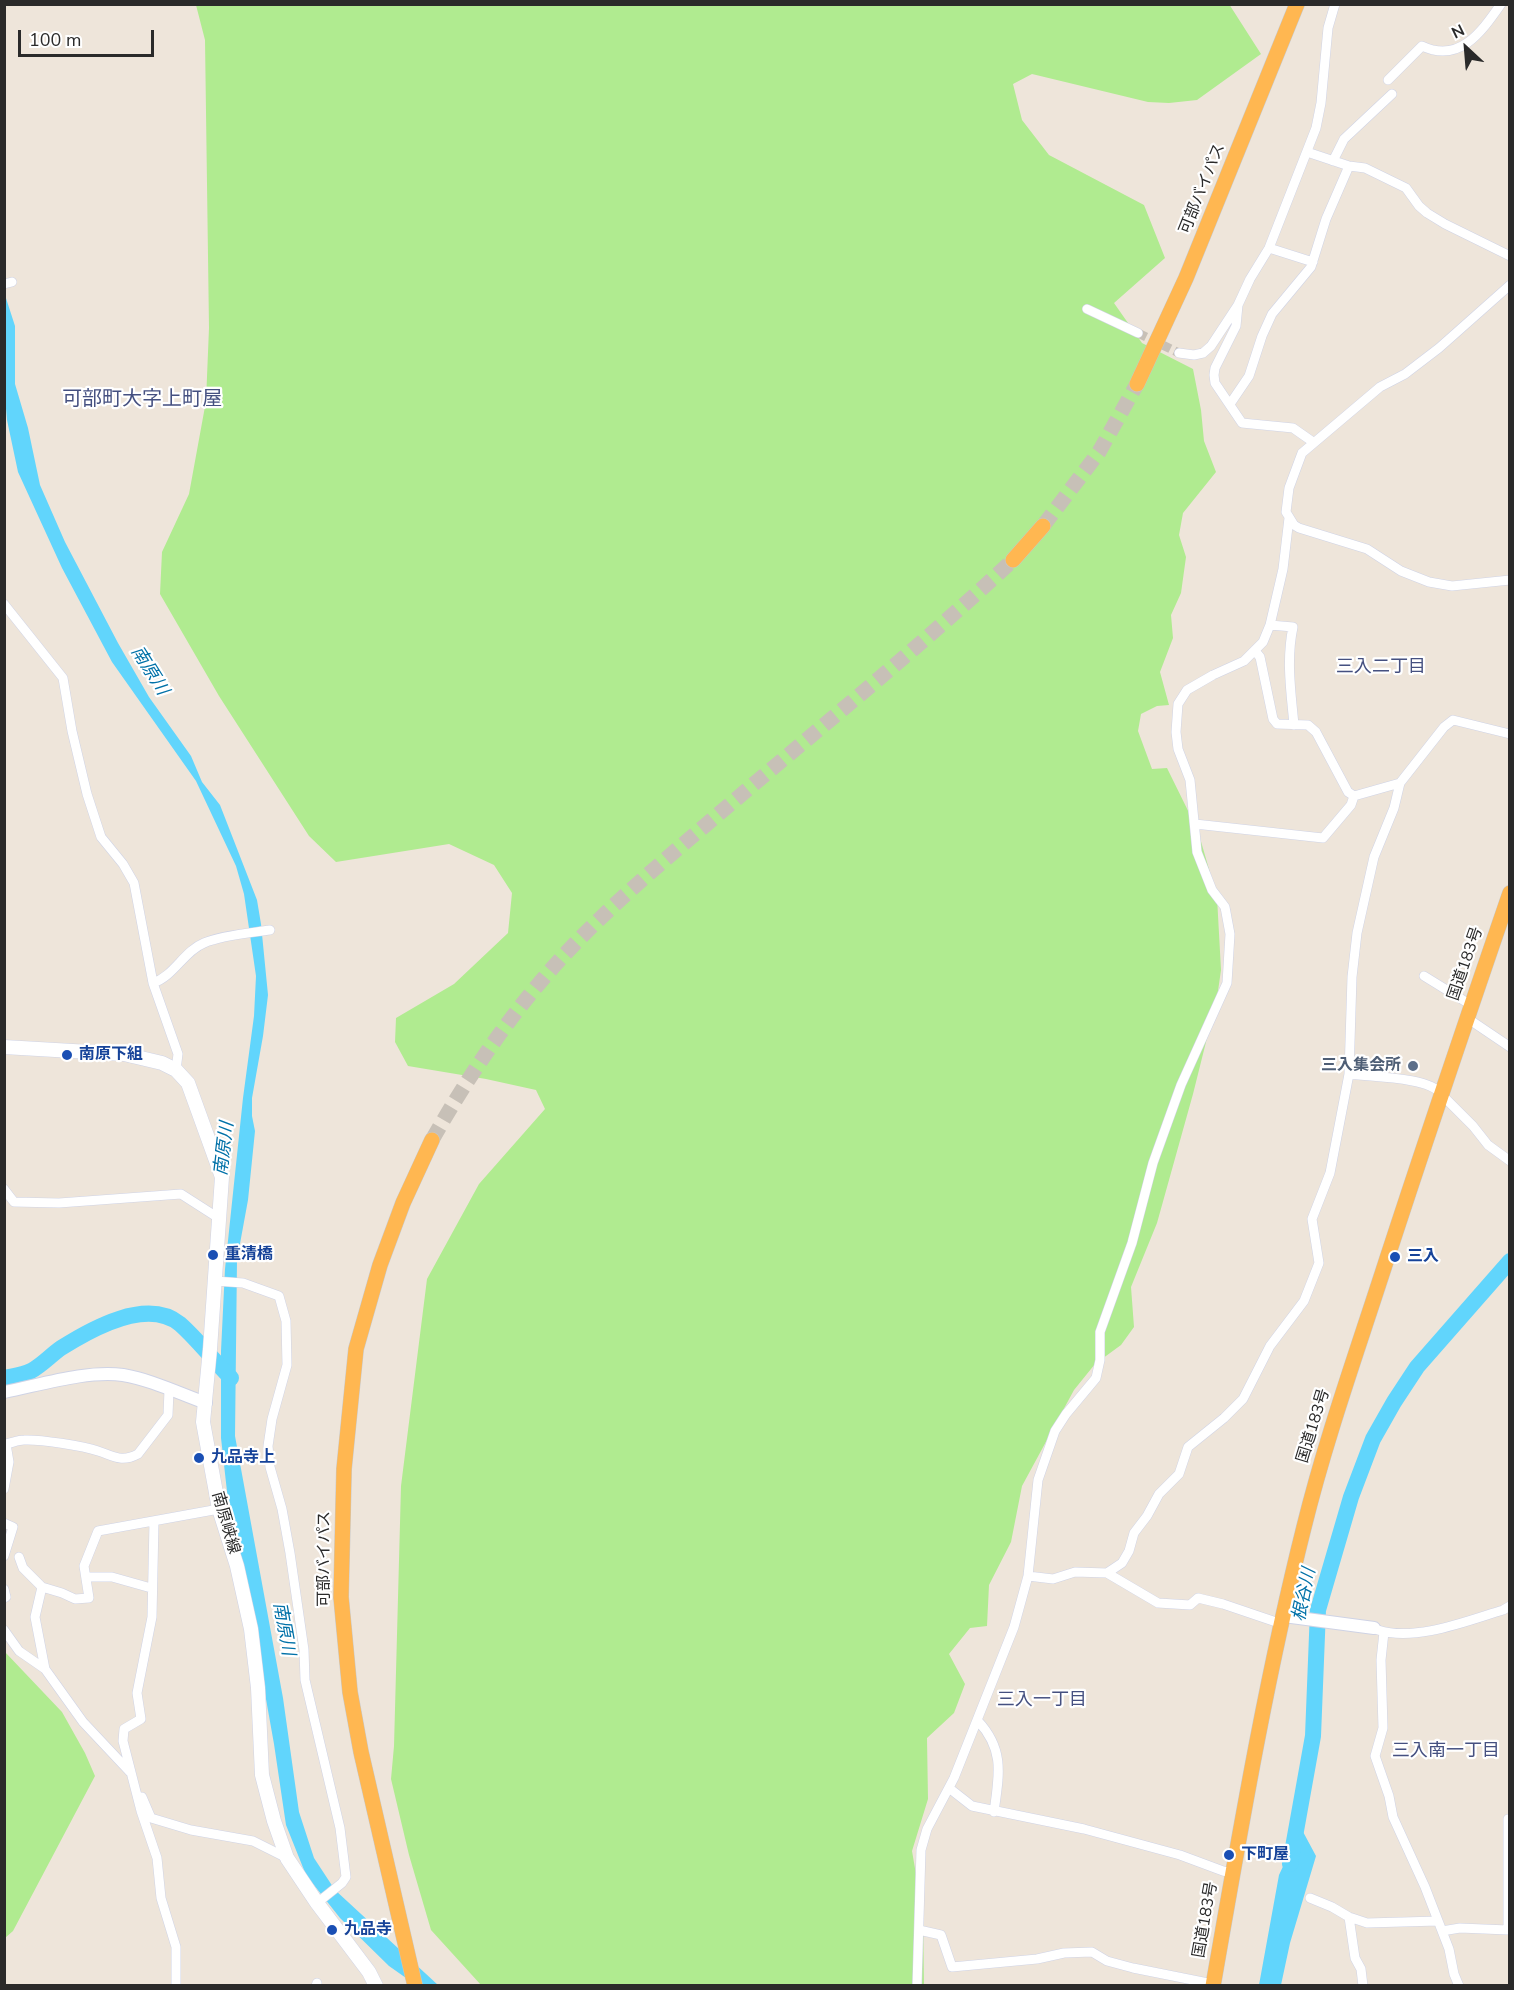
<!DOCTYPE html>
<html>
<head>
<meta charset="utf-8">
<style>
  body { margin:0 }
  #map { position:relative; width:1514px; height:1990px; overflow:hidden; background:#eee5da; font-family:"Nunito Sans",sans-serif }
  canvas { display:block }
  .frame { position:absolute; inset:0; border:6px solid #2a2a2a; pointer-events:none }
  .north { position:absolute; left:1436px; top:18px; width:60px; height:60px; -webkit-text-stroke:4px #fff; paint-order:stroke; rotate:334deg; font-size:16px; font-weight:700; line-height:24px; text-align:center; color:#2a2a2a }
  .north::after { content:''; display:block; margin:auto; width:21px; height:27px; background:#2a2a2a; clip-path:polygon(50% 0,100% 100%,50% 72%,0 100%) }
  .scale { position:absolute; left:18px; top:30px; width:136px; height:27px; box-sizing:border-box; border:3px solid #2a2a2a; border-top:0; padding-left:8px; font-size:18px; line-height:21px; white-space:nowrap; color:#2a2a2a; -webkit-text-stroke:4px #fff; paint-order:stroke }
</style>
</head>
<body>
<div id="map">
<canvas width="1514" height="1990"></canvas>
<div class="frame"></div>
<div class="north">N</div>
<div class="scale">100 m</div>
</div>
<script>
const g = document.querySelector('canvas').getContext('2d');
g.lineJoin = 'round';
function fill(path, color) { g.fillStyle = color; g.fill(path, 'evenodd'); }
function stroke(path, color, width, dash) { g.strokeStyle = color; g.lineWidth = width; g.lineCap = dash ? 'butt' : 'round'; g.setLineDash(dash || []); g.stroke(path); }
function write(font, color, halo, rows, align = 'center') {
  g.font = font + ' "Nunito Sans","Noto Sans JP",sans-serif'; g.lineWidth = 4.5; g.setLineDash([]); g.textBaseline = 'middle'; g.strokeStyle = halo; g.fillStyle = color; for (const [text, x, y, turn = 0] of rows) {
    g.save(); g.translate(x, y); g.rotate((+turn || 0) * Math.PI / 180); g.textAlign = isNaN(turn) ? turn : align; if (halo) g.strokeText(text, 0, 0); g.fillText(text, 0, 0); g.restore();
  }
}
fill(new Path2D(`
  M 1229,4 L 1261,54 L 1197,100 L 1169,103 L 1148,102 L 1032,74 L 1013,84 L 1022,120 L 1049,155 L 1144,205 L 1165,258 L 1114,303 L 1142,343 L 1193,369 L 1201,410 L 1204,441 L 1216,472 L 1183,513 L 1179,535 L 1186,557 L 1181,593 L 1171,615 L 1173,638 L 1160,672 L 1169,705 L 1157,706 L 1141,714 L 1138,731 L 1152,769 L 1167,768 L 1198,831 L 1217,897 L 1221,970 L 1217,998 L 1193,1094 L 1157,1223 L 1131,1287 L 1134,1327 L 1121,1345 L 1095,1364 L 1074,1390 L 1022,1486 L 1011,1542 L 989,1585 L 987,1626 L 970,1628 L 949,1654 L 965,1684 L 954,1713 L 927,1738 L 928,1799 L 912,1851 L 923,1915 L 924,1985 L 481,1985 L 431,1930 L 409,1855 L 391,1779 L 394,1746 L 401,1486 L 427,1279 L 479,1184 L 545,1109 L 536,1090 L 486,1079 L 408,1066 L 395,1042 L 396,1018 L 454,984 L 508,933 L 512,893 L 494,865 L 449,844 L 336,862 L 309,836 L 219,696 L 160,594 L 162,552 L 189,494 L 206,401 L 209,328 L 205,40 L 196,5 Z
  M 5,1652 L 62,1712 L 85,1753 L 95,1776 L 13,1931 L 5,1938 Z`), '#b0eb90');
fill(new Path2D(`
  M 4,292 L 15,326 L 15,384 L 28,428 L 40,485 L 65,542 L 118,643 L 149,697 L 191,756 L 202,782 L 220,805 L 257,900 L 261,924 L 268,995 L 263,1036 L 252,1098 L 252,1116 L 255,1131 L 248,1200 L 237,1260 L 235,1436 L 283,1698 L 299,1812 L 314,1858 L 335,1890 L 438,1985 L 416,1985 L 389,1966 L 340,1918 L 306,1875 L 286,1825 L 274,1744 L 251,1615 L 230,1518 L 221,1438 L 221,1351 L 225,1269 L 243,1098 L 254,1016 L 256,976 L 244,894 L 236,866 L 196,781 L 112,662 L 62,568 L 18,472 L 7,420 L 5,397 Z
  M 1301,1828 L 1316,1856 L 1290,1943 L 1281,1985 L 1259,1985 L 1279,1875 Z`), '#61d5fc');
stroke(new Path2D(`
  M 4,1378 C 13,1376 23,1375 31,1371 C 42,1365 51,1355 61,1348 C 91,1329 147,1297 180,1324 C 198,1340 214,1361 231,1378
  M 1290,1864 L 1313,1736 L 1318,1610 L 1351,1497 L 1373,1439 L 1394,1402 L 1417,1367 L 1510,1261`), '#61d5fc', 16);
stroke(new Path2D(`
  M 1138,333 L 1179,353`), '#c7c0b7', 9, [9, 4.5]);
stroke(new Path2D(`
  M 1043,526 L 1099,452 L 1137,384
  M 432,1140 C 466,1080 503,1025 548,973 C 602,911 666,859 728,806 C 823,725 921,646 1013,560`), '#c7c0b7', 15, [15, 8]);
const minor = new Path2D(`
  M 1388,80 L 1422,46 C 1460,64 1482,31 1501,4
  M 1307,152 L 1349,166 L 1365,168 L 1406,188 L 1419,206 L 1427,213 L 1445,224 L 1510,256
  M 1333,161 L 1344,139 L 1392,94
  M 1269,248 L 1313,262
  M 4,284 L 12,282
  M 1510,285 L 1439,348 L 1405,374 L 1380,387 L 1302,453 L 1289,488 L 1286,512 L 1294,525 L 1299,528 L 1367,549 L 1401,571 L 1429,582 L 1452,586 L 1510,580
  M 1238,305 L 1236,326 L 1215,368 L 1214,375 L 1215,383 L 1242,423 L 1293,428 L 1313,442
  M 1087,309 L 1138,333
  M 1179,353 L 1194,355 L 1203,353 L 1211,346 L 1238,305 L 1250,279 L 1269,248 L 1316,128 L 1321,103 L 1328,28 L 1335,4
  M 1230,404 L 1249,376 L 1262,336 L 1272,314 L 1311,267 L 1326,219 L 1349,166
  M 4,604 L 63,678 L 72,731 L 87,794 L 101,837 L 123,864 L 134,883 L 153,983 L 178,1054 L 176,1070
  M 1270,625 L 1293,627 C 1286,660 1291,692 1294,725
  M 1255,651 L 1260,657 L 1273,719 L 1277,724 L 1308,725 L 1316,732 L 1348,792 L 1354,796
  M 1354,796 L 1400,783
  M 1195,824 L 1323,838 L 1351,805 L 1354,796
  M 1424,976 L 1471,1005
  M 153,983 C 174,976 184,951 204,943 C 223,935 250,933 270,930
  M 1467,1018 L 1510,1047
  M 1349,1074 C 1370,1077 1430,1077 1441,1094 L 1473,1126 L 1488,1145 L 1510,1161
  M 4,1189 L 14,1202 L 59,1203 L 181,1194 L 220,1219
  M 215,1281 L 243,1283 L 279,1296 L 286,1321 L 287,1365 L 272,1419 L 268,1446 L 270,1467 L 282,1509 L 290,1553 L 304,1650 L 305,1680 L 340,1828 L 346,1877 L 342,1883 L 317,1903
  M 4,1489 L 9,1462 L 6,1444 C 12,1443 18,1440 24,1440 C 39,1439 84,1446 98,1451 C 114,1456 121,1463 138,1454 L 168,1415 L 169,1390
  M 154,1522 L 152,1617 L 137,1693 L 141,1719 L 124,1729 L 123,1741 L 141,1811 L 157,1858 L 161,1898 L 176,1947 L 176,1986
  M 4,1523 L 13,1527 L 4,1556
  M 19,1557 L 23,1568 L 42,1587 L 62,1593 L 75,1599 L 89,1598 L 84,1566 L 98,1531 L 219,1509
  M 1107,1573 L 1122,1563 L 1129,1551 L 1134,1533 L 1147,1516 L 1159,1494 L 1179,1474 L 1188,1447 L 1224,1418 L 1243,1399 L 1270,1346 L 1304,1301 L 1319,1263 L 1312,1219 L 1330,1173 L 1349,1074 L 1352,977 L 1357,933 L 1374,857 L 1394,808 L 1400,783 L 1444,727 L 1453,720 L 1510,734
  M 1028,1576 L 1053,1579 L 1075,1572 L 1107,1573 L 1158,1603 L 1190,1605 L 1198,1598 L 1223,1604 L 1282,1624
  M 86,1577 L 112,1577 L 151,1588
  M 42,1587 L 35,1617 L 45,1669
  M 4,1589 L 6,1597 L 4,1598
  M 4,1630 L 19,1651 L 45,1669 L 83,1722 L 130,1772
  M 1378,1630 C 1415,1642 1467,1621 1503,1610 L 1510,1606
  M 1384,1632 L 1381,1660 L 1383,1728 L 1375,1756 L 1389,1796 L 1393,1817 L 1425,1887 L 1449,1949 L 1454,1974 L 1459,1986
  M 978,1721 C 1005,1750 999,1775 994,1812
  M 949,1788 L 972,1806 L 1084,1829 L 1180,1855 L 1223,1871 L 1232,1873
  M 142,1797 L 151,1818 L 191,1830 L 253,1841 L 287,1858
  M 1310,1898 L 1332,1907 L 1349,1917 L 1367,1923 L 1438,1921
  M 1349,1917 L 1355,1958 L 1361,1969 L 1363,1986
  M 919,1930 L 941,1935 L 952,1967 L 1037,1959 L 1064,1953 L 1092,1952 L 1107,1961 L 1133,1968 L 1213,1984
  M 1442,1931 L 1460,1928 L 1508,1930 L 1508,1819
  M 316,1986 L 317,1983
  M 917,1986 L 921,1850 L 927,1829 L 954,1778 L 1014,1627 L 1028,1576 L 1038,1480 L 1055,1431 L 1066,1414 L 1096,1378 L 1100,1360 L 1100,1332 L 1132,1243 L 1153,1163 L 1181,1085 L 1227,983 L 1230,934 L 1225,907 L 1212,890 L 1197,852 L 1190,780 L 1178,749 L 1176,732 L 1178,704 L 1187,690 L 1213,675 L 1244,661 L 1263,642 L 1270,625 L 1283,569 L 1289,518`);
const tertiary = new Path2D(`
  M 4,1392 C 40,1385 87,1370 123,1375 C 152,1380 178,1393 206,1403
  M 1284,1616 L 1374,1628`);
const secondary = new Path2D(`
  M 4,1047 L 124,1054 L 162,1063 L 176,1070 L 188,1083 L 222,1177 L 210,1349 L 203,1422 L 219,1509 L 237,1566 L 251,1629 L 258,1688 L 262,1775 L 274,1821 L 287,1858 L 317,1903 L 369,1972 L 376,1986`);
const trunk = new Path2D(`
  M 1137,384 L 1186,278 L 1297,4
  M 1013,560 L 1043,526
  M 415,1986 L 361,1752 L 350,1692 L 341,1597 L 344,1469 L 356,1349 L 380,1265 L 403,1203 L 432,1140
  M 1213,1986 C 1240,1832 1266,1678 1304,1527 C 1325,1442 1354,1360 1381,1277 C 1423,1148 1466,1021 1510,893`);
stroke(minor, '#cfd3e5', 10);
stroke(tertiary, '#cfd3e5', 14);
stroke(secondary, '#cfd3e5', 15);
stroke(trunk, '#c8c8c8', 16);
stroke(minor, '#fff', 9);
stroke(tertiary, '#fff', 12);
stroke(secondary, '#fff', 14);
stroke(trunk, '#ffb751', 15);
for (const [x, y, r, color] of [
  [67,1055,6,"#1a4fb4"],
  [1413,1066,6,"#5c6f8a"],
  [213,1255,6,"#1a4fb4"],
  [1395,1257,6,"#1a4fb4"],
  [199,1458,6,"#1a4fb4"],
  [1229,1855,6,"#1a4fb4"],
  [332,1930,6,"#1a4fb4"]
]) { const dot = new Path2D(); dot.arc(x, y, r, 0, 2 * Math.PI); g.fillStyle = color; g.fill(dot); stroke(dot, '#fff', 2); }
write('16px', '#2a2a2a', '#fff', [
  ["可部バイパス",1203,189,-68],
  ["国道183号",1466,964,-71],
  ["国道183号",1314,1426,-73],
  ["南原峡線",225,1523,74],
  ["可部バイパス",325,1559,-90],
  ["国道183号",1206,1920,-80]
]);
write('bold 16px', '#164399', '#fff', [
  ["南原下組",79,1055],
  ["重清橋",225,1255],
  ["三入",1407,1257],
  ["九品寺上",211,1458],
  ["下町屋",1241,1855],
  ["九品寺",344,1930]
], 'left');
write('bold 16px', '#4e5e75', '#fff', [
  ["三入集会所",1401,1066]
], 'right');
write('18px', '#455080', '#fff', [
  ["三入二丁目",1381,668],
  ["三入一丁目",1042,1701],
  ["三入南一丁目",1446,1752]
]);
write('italic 18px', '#0071a8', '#fff', [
  ["南原川",149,671,58],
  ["南原川",225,1149,-83],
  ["根谷川",1305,1595,-78],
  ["南原川",283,1629,80]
]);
write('20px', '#455080', '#fff', [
  ["可部町大字上町屋",142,400]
]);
</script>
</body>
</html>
